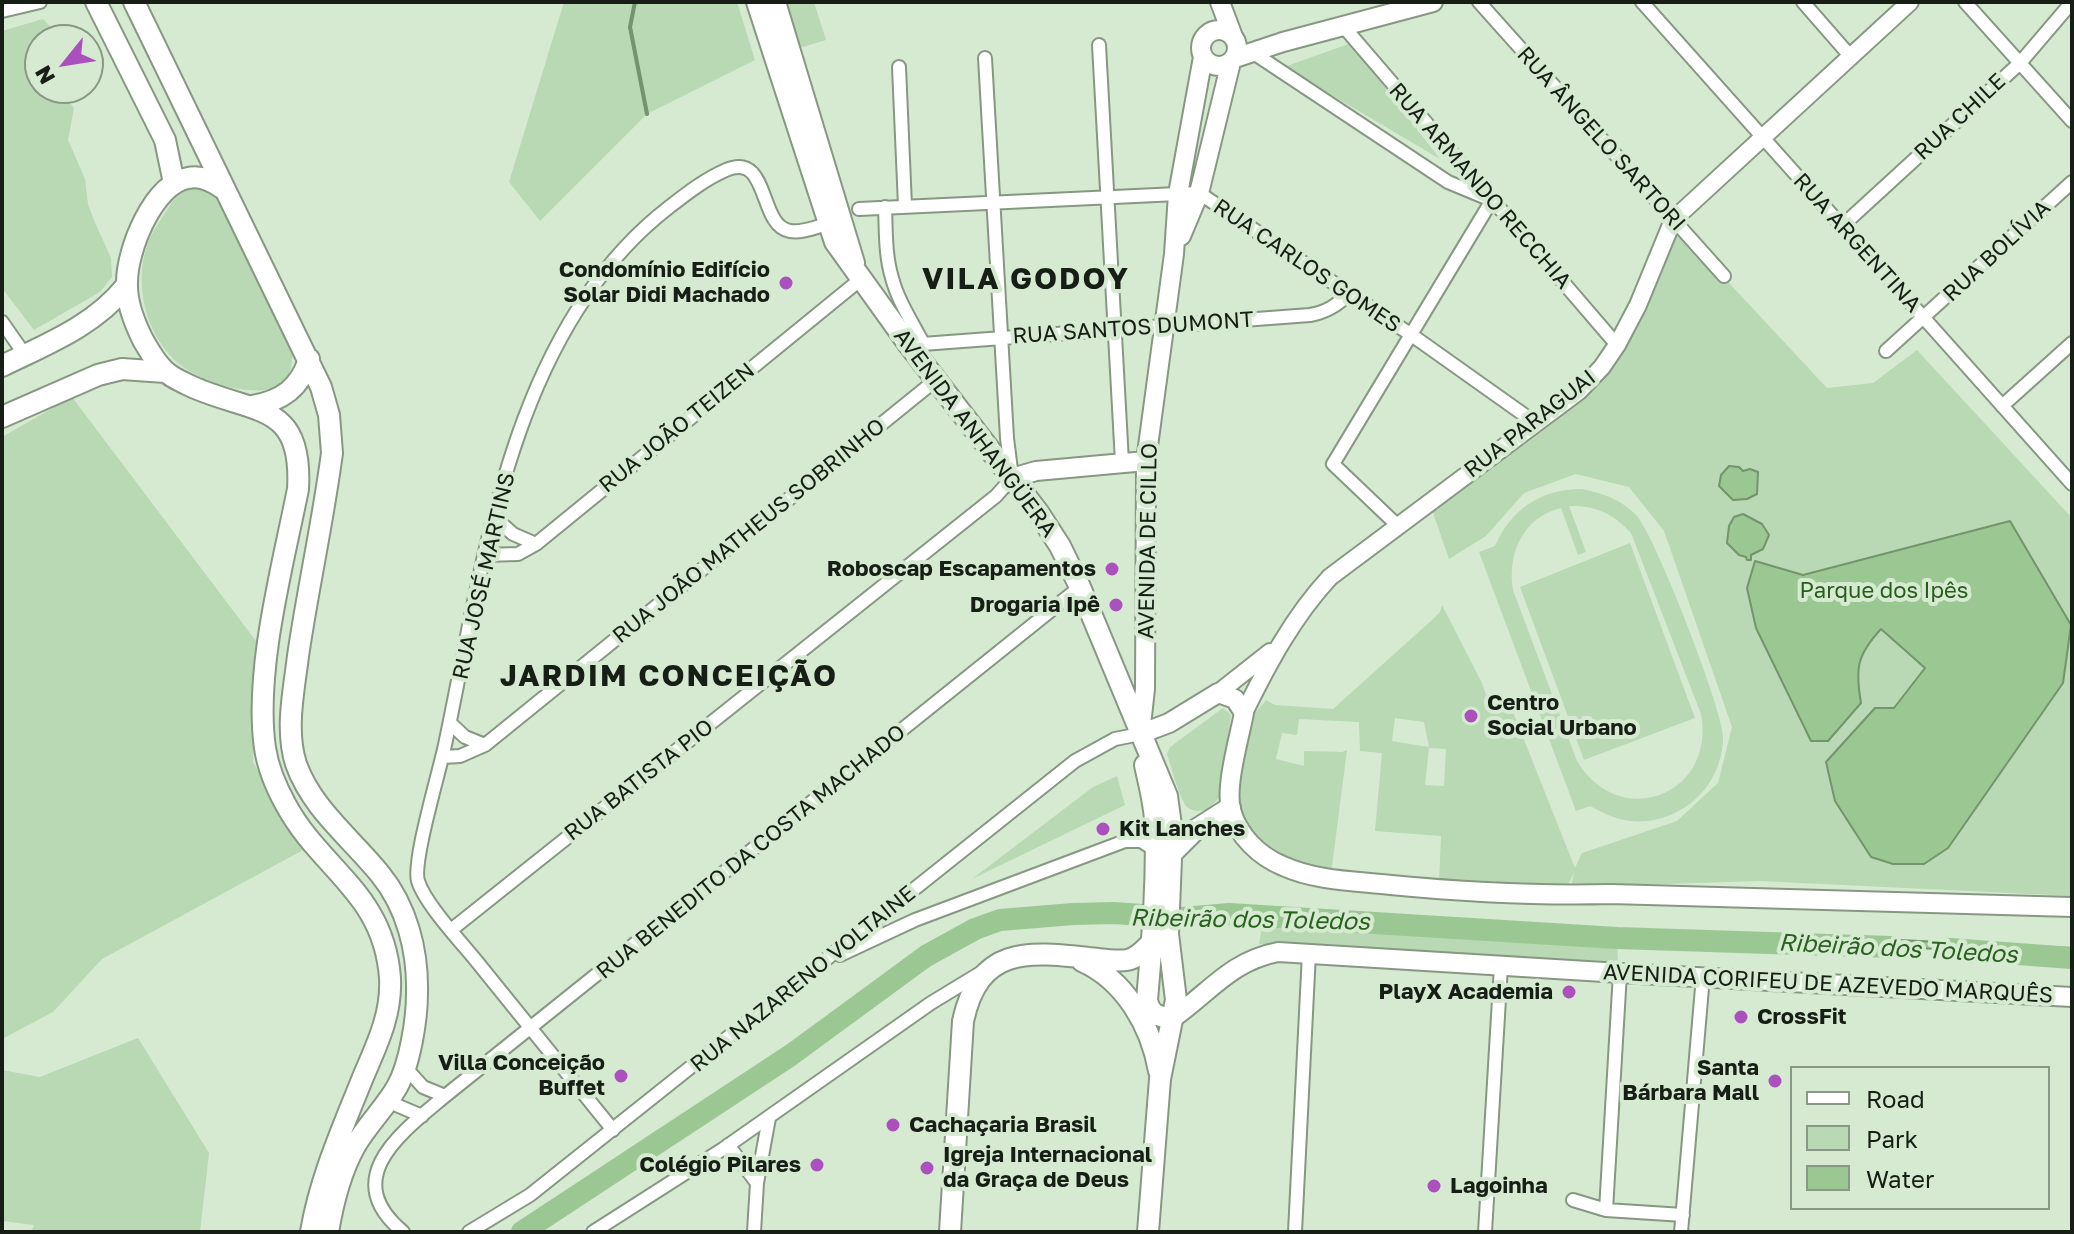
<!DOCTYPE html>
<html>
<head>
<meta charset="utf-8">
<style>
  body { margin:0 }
  #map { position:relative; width:2074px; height:1234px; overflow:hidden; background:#d6ead2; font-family:"Golos Text",sans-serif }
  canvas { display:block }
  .frame { position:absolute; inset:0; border:4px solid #161e15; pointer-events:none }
  .legend { position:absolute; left:1790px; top:1066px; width:260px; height:144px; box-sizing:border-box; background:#d6ead2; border:2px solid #899886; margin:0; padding:10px 14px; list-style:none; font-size:24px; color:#161e15 }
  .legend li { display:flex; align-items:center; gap:16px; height:40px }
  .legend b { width:40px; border:2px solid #899886 }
  .north { position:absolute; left:24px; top:24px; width:80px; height:80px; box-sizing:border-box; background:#d6ead2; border:2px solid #899886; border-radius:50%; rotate:240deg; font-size:22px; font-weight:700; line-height:32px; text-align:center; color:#161e15 }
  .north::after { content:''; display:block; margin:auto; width:28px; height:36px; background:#ab51bd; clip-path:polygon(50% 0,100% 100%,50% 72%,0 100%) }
</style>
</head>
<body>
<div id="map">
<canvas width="2074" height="1234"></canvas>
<div class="frame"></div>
<ul class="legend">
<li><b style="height:10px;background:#fff"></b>Road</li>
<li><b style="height:22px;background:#b9d8b4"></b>Park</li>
<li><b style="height:22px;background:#9bc792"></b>Water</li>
</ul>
<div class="north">N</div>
</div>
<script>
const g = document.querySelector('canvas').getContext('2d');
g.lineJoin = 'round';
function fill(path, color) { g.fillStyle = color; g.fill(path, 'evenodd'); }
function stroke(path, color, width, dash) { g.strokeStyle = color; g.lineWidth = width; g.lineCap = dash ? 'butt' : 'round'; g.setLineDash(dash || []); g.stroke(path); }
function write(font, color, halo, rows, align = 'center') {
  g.font = font + ' "Golos Text",sans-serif'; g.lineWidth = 8; g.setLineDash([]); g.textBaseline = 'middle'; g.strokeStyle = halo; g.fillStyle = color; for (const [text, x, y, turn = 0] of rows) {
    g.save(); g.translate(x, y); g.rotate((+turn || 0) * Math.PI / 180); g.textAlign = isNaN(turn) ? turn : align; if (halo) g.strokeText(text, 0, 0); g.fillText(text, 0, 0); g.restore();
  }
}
fill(new Path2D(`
  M 564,2 L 737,2 L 755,60 L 647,114 L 540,221 L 509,182 Z
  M 776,2 L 814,2 L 826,40 L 790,51 Z
  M 43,19 L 63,40 L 40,40 L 40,88 L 64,88 L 62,93 L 74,108 L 68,140 L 85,179 L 88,204 L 93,218 L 111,258 L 112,277 L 100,292 L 34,330 L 2,288 L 2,31 Z
  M 1351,43 L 1440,159 L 1284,67 Z
  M 196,187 L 211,192 L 221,202 L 293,349 C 292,359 292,370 286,379 C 276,392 261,391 246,390 C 225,387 207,382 189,371 C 142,342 127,268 158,224 C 168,209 177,189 196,187 Z
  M 1675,225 L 1827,388 L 1873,383 L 1917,350 L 2072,518 L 2072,896 L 1760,881 L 1571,887 L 1574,873 L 1564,892 L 1439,883 L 1441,836 L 1375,831 L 1382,753 L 1360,751 L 1359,722 L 1299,719 L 1297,735 L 1282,733 L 1276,759 L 1304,766 L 1304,751 L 1342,752 L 1347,750 L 1331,874 L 1313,873 L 1257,845 L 1236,808 L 1250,719 L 1266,700 L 1275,705 L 1333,709 L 1432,620 L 1440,612 L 1442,605 L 1482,683 L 1492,713 L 1511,707 L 1575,868 L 1582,853 L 1677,821 L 1718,783 L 1732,727 L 1664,531 L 1629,487 L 1576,474 L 1524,493 L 1486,536 L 1449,559 L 1431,507 C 1510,454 1604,402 1645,312 C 1658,284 1666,254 1675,225 ZM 1395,718 L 1424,722 L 1429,747 L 1392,741 ZM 1429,748 L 1446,749 L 1444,786 L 1425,785 Z
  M 72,397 L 259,645 L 253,762 L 305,849 L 102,959 L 53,1012 L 2,1039 L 2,437 Z
  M 1582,489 C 1603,493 1622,500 1636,515 C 1655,535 1723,710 1723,737 C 1723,787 1679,826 1630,821 C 1615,819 1603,813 1590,806 L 1576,811 L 1479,552 L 1495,546 C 1511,509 1541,489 1582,489 ZM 1569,506 C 1595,505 1614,514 1631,533 L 1701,714 C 1716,795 1620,832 1577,761 L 1513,590 C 1507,554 1523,517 1561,508 L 1578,555 L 1586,552 Z
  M 1630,543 L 1695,718 L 1584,760 L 1520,587 Z
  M 1223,708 L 1231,715 L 1221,796 L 1207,810 C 1200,811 1193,812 1187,807 C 1180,800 1171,766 1167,754 L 1170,747 Z
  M 1117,776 L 1125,805 L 972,879 L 1093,787 Z
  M 1264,917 L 1617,938 L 1618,962 L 1259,944 Z
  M 138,1038 L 209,1153 L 200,1232 L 31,1232 L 34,1225 L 2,1221 L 2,1070 L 40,1077 Z`), '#b9d8b4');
const water = new Path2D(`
  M 1729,466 L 1739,467 L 1743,471 L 1750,469 L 1758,472 L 1757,494 L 1747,499 L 1733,500 L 1719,486 L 1721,475 Z
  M 1743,514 L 1762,524 L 1769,535 L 1763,549 L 1751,555 L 1751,560 L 1747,560 L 1746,557 L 1739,555 L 1727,543 L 1729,526 L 1734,517 Z
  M 2010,521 L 2071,625 L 2063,683 L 1948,848 L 1924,864 L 1893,864 L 1871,857 L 1835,801 L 1826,762 L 1875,708 L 1894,708 L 1925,668 L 1881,629 C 1857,655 1855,668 1861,703 L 1828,741 L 1811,741 L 1756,628 L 1747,588 L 1755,561 L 1803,575 Z
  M 1767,934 L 2072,948 L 2072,958 L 1972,950 L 1643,939 L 1639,936 L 1759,936 Z`);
fill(water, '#9bc792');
stroke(water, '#73946c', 2);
stroke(new Path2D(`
  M 635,2 L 630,27 L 647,114`), '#73946c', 4);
stroke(new Path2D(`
  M 1950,949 L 2072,958
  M 522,1232 L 791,1055 L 926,956 L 975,929 L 1000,920 L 1073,914 L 1114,913 L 1183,918 L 1229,914 L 1617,938 L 1891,947`), '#9bc792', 22);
const minor = new Path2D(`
  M 1479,2 L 1724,276
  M 1642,2 L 2072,484
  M 1803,2 L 1851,57
  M 1965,2 L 2072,121
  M 2,11 L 40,2
  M 1344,27 L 1617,345
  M 1099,45 L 1122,462
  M 1252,52 L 1448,182 L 1489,199
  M 899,67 L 905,206
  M 885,207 C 886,230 885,255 892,278 C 898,301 912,322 923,343
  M 859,209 L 1199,193 L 1413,336 L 1537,424
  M 1842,226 L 2020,63 L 2072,2
  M 2,322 L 25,355
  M 909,345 L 1310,315 C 1327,312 1337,305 1350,293
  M 1886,351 L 2072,182
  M 2002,406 L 2072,343
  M 494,517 L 513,534 L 536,544
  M 1397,525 L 1333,464 L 1492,200
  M 484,555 L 518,554 L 536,544 L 861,279
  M 450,723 L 465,737 L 485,745
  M 443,757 L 460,756 L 485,745 L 937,379
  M 451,930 L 996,496 L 1012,478 L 1007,438 L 985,58
  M 840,955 L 915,920 L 1125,841 L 1141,841 L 1155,850
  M 1620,973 L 1606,1210 L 1683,1215
  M 405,1067 L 423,1087 L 445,1096
  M 387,1101 L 422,1116
  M 613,1130 C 568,1074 523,1018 478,963 C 462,943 425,904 418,881 C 412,861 441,767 446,740 C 484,559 512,329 668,208 C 686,194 705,179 726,170 C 770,151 758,226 790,231 C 802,233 816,227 827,224
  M 728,1145 L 757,1183
  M 1573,1200 L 1606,1210
  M 403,1232 C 338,1178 402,1132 445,1096 L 1080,587
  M 469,1232 L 530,1195 L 1075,761 L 1115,739 L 1140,734
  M 593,1232 L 723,1149 L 931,1003 L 982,972
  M 754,1232 L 757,1183 L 769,1118
  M 1295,1232 L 1309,953
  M 1485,1232 L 1501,966
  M 1681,1232 L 1703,976`);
const tertiary = new Path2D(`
  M 1218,693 L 1270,652
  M 1244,713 C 1268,664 1293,617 1330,577 L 1579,391 L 1602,367 L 1617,345 L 1638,305 L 1673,220 L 1910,2`);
const secondary = new Path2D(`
  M 1220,2 L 1232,34
  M1201 48a18 18 0 1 1 36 0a18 18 0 1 1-36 0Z
  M 1203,57 L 1178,194 L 1174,254 L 1146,461 L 1145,689 L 1140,734 L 1169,723 L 1218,693 L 1235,699 L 1244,713 C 1239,739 1225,786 1231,810 C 1238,836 1259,856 1283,866 C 1316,881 1355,881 1391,885 C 1464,892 1537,896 1611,894 L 2072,907
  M 1235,58 L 1283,42 L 1433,2
  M 1181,236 L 1199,193 L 1231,62
  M 1012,478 L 1036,471 L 1146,461
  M 1173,1018 C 1210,992 1231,961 1278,952 L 1620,973 L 2072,997`);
const primary = new Path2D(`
  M 96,2 L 165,140 L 174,183
  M 134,2 L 321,387 L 329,415 L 332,453 C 323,521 308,588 298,656 C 294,690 285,730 296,764 C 312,809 351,838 380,874 C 407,907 418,951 417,993 C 417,1019 410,1064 397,1087 C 385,1108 367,1125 355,1146 C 340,1173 333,1202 328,1232
  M 757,2 L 835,242 L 909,345 L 1038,512 L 1060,546 L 1080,587 L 1167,796 L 1172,833 L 1168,934 L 1176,1000 L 1160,1079 L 1148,1232
  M 775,2 L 854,263
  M 222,188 C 212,181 201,175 188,178 C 153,184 127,250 127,282 C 126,302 134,322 143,340 C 149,350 155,362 164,370 C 171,378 185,383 195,388 C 256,414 303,403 298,489 C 283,565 254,671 265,748 C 268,768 276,787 286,805 C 321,870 384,893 390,978 C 392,1017 375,1048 361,1082 C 341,1132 320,1179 311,1232
  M 2,366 C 47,344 94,326 126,286
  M 252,406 C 282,401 300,388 309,359
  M 2,417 L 98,375 L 122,369 L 165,372
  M 1145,765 C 1149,784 1154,802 1155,820 C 1158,880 1152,940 1147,1000 C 1150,1015 1158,1017 1173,1018
  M 1171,854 L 1194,831 L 1230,808
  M 1082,961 C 1125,980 1151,1026 1159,1071
  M 950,1232 L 963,1021 C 979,947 1026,951 1089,958 C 1101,959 1115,962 1127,960 C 1138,958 1145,949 1152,942`);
stroke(minor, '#869882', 16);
stroke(tertiary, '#869882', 20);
stroke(secondary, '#869882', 22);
stroke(primary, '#869882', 24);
stroke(minor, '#fff', 12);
stroke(tertiary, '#fff', 16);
stroke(secondary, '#fff', 18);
stroke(primary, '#fff', 20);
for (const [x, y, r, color] of [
  [786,283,8,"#ab51bd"],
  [1112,569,8,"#ab51bd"],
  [1116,605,8,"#ab51bd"],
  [1471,716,8,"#ab51bd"],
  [1103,829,8,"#ab51bd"],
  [1569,992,8,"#ab51bd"],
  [1741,1017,8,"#ab51bd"],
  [621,1076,8,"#ab51bd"],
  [1775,1081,8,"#ab51bd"],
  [893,1125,8,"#ab51bd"],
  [817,1165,8,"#ab51bd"],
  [927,1168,8,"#ab51bd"],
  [1434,1186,8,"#ab51bd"]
]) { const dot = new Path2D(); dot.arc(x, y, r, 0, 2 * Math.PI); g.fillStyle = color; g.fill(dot); stroke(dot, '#d6ead2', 3); }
write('22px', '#161e15', '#d6ead2', [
  ["RUA CHILE",1960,117,-43],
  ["RUA ÂNGELO SARTORI",1601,139,48],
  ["RUA ARMANDO RECCHIA",1480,186,49],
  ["RUA ARGENTINA",1857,243,48],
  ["RUA BOLÍVIA",1997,251,-43],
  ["RUA CARLOS GOMES",1307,266,34],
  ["RUA SANTOS DUMONT",1133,328,-4],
  ["RUA PARAGUAI",1530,424,-38],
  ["RUA JOÃO TEIZEN",677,428,-39],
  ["AVENIDA ANHANGÜERA",975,433,53],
  ["RUA JOÃO MATHEUS SOBRINHO",749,531,-39],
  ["AVENIDA DE CILLO",1148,541,-89],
  ["RUA JOSÉ MARTINS",484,576,-77],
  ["RUA BATISTA PIO",639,780,-38],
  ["RUA BENEDITO DA COSTA MACHADO",751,852,-39],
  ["RUA NAZARENO VOLTAINE",803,979,-39],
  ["AVENIDA CORIFEU DE AZEVEDO MARQUÊS",1828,984,3]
]);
write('bold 22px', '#161e15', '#d6ead2', [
  ["Condomínio Edifício",770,270],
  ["Solar Didi Machado",770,295],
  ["Roboscap Escapamentos",1096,569],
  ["Drogaria Ipê",1100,605],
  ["Centro",1487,703,"left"],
  ["Social Urbano",1487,728,"left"],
  ["Kit Lanches",1119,829,"left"],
  ["PlayX Academia",1553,992],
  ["CrossFit",1757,1017,"left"],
  ["Villa Conceição",605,1063],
  ["Buffet",605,1088],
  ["Santa",1759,1068],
  ["Bárbara Mall",1759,1093],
  ["Cachaçaria Brasil",909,1125,"left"],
  ["Igreja Internacional",943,1155,"left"],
  ["da Graça de Deus",943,1180,"left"],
  ["Colégio Pilares",801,1165],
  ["Lagoinha",1450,1186,"left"]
], 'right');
write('22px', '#255e19', '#d6ead2', [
  ["Parque dos Ipês",1884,591]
]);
write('italic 24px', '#29621e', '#d6ead2', [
  ["Ribeirão dos Toledos",1250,920,1],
  ["Ribeirão dos Toledos",1898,949,3]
]);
g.letterSpacing = '2px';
write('bold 30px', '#161e15', '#d6ead2', [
  ["VILA GODOY",1026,279],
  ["JARDIM CONCEIÇÃO",669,676]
]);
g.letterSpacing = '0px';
</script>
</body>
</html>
